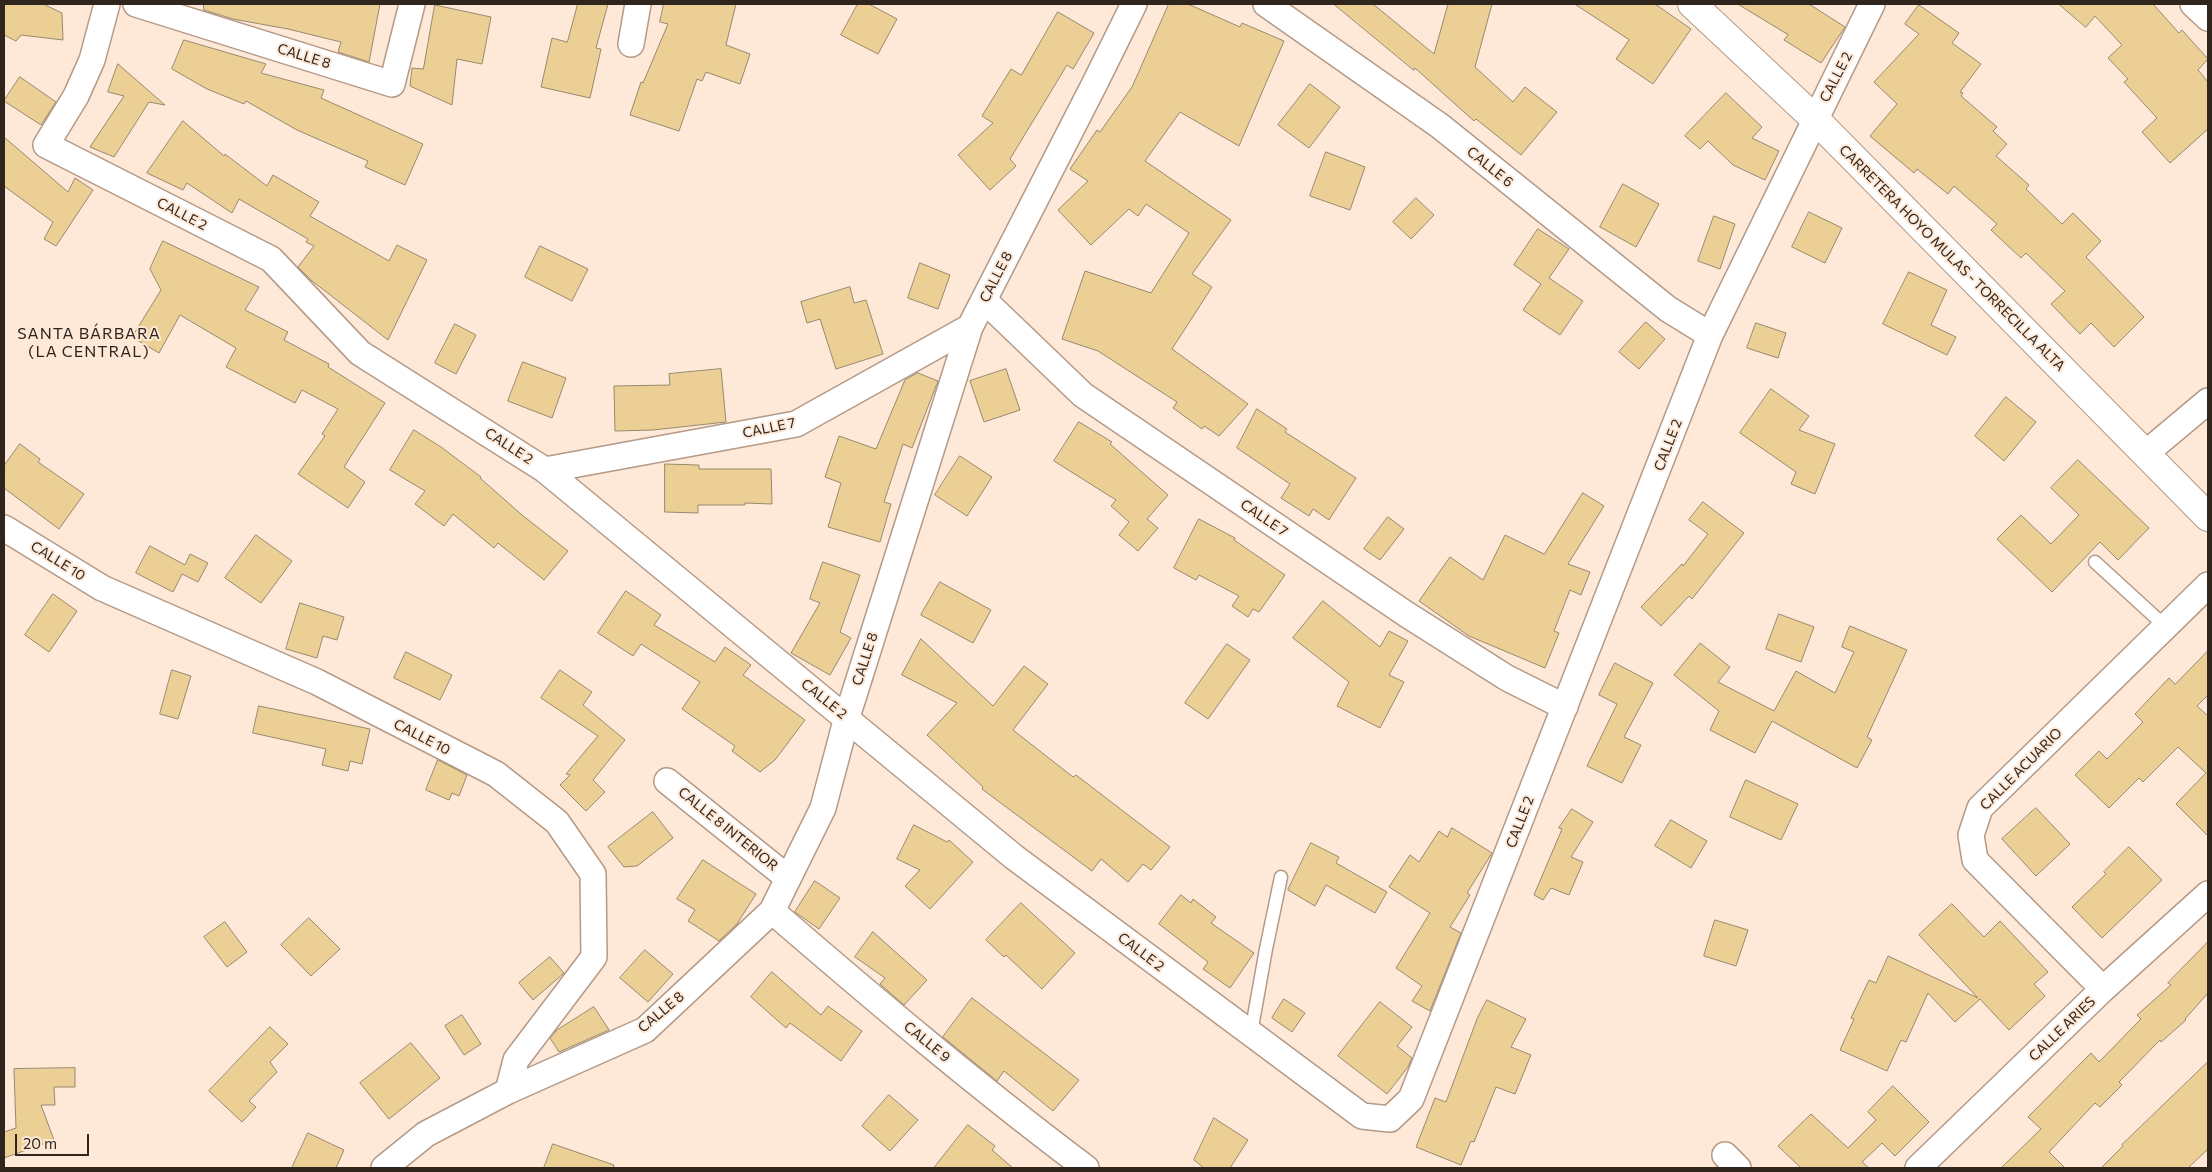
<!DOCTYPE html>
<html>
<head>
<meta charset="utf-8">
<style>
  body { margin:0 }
  #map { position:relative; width:2212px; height:1172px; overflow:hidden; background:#fee8d7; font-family:Commissioner,sans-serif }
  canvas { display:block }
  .frame { position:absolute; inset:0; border:5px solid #2f251d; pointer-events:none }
  .scale { position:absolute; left:15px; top:1134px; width:74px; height:22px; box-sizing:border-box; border:2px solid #2f251d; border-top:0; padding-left:6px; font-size:15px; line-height:18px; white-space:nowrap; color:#2f251d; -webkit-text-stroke:4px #fee8d7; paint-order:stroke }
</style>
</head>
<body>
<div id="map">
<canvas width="2212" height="1172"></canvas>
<div class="frame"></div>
<div class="scale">20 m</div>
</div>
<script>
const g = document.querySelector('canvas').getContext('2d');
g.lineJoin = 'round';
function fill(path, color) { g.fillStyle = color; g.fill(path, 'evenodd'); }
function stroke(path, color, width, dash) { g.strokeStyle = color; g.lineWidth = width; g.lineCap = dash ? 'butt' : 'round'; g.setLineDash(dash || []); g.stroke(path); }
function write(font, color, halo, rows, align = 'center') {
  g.font = font + ' Commissioner,sans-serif'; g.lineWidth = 4; g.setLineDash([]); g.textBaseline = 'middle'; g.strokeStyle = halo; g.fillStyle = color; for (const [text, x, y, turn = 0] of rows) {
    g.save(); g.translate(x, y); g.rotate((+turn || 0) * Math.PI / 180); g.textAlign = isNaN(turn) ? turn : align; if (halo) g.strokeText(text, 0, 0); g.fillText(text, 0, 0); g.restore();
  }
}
const building = new Path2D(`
  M 4,4 L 43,4 L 62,13 L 63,40 L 21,35 L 16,41 L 4,35 Z
  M 204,4 L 380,4 L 369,62 L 338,52 L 341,42 L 288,29 L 233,19 L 204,10 Z
  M 578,4 L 608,4 L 596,48 L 601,49 L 590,98 L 541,87 L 552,38 L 567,42 Z
  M 664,4 L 736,4 L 726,45 L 750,54 L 740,84 L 706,72 L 702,81 L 697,79 L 679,131 L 630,115 L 641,82 L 643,83 L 668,24 L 660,22 Z
  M 858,4 L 869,4 L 897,19 L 878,54 L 841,35 Z
  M 1169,4 L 1188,4 L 1240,27 L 1242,23 L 1284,41 L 1239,146 L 1180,112 L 1145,161 L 1231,220 L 1192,274 L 1212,287 L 1172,349 L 1248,404 L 1219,436 L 1204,426 L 1202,429 L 1173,408 L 1177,402 L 1098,351 L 1062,339 L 1085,271 L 1151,293 L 1189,233 L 1146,204 L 1138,216 L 1129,209 L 1091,245 L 1058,210 L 1088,181 L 1070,169 L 1097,130 L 1100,132 L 1132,87 Z
  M 1334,4 L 1373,4 L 1434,54 L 1448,4 L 1492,4 L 1475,67 L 1513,102 L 1525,87 L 1557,112 L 1521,155 L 1476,119 L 1474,121 L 1415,68 L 1414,70 Z
  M 1575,4 L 1655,4 L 1691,29 L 1653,84 L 1616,59 L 1629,40 Z
  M 1738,4 L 1809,4 L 1845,27 L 1821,63 L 1784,40 L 1788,35 Z
  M 2059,4 L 2153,4 L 2179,33 L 2182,30 L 2208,59 L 2198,70 L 2208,82 L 2208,129 L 2170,163 L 2142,132 L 2157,118 L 2124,82 L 2128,79 L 2108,58 L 2122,45 L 2095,16 L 2086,27 Z
  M 435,5 L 491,17 L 482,64 L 457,59 L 452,105 L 410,86 L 412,68 L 423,69 Z
  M 1919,5 L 1959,33 L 1952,43 L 1981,64 L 1960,92 L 1963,93 L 1961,96 L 1997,127 L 1993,131 L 2007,144 L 1996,156 L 2029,185 L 2026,189 L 2062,224 L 2073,213 L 2101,241 L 2086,257 L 2144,317 L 2114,347 L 2091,323 L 2080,334 L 2051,304 L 2065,291 L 2026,253 L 2021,258 L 1991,230 L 1997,224 L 1954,186 L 1948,194 L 1917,169 L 1914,173 L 1870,136 L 1897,104 L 1874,82 L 1919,34 L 1905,24 Z
  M 1058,12 L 1094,33 L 1073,69 L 1067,65 L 1010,159 L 1016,166 L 990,190 L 958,155 L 993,123 L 982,116 L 1011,69 L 1021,75 Z
  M 184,40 L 266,64 L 261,73 L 324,90 L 321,98 L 423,144 L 405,185 L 365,167 L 368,161 L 297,130 L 246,101 L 244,104 L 207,89 L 172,69 Z
  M 118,64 L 165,105 L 149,102 L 114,157 L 90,147 L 124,96 L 108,92 Z
  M 20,77 L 56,102 L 41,125 L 4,101 Z
  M 1310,84 L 1340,107 L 1309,148 L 1278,125 Z
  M 1726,93 L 1762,127 L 1752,138 L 1779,151 L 1765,180 L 1733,165 L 1708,141 L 1700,149 L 1685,136 Z
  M 183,121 L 224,156 L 225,154 L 267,186 L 273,175 L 319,202 L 310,216 L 389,261 L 397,245 L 427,260 L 388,340 L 311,280 L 298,267 L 314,246 L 306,242 L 308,239 L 239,199 L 232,213 L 187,183 L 183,190 L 147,173 Z
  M 4,137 L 68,192 L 75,178 L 93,190 L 56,246 L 44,239 L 53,222 L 4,186 Z
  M 1326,152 L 1365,167 L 1350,210 L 1310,196 Z
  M 1623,184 L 1659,204 L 1636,247 L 1600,227 Z
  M 1416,198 L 1434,215 L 1411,239 L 1393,222 Z
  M 1809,212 L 1842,228 L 1825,263 L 1792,247 Z
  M 1714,216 L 1735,224 L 1720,269 L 1698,261 Z
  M 1538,229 L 1569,249 L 1549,278 L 1583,301 L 1560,335 L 1523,310 L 1541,284 L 1514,265 Z
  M 163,241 L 259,287 L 245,310 L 288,332 L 284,340 L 329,364 L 328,367 L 385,403 L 344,467 L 365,482 L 348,508 L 298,474 L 325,436 L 322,434 L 338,409 L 302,390 L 295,403 L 226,367 L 236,348 L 180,315 L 159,353 L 132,337 L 161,290 L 150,269 Z
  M 540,246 L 588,269 L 572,301 L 525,277 Z
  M 920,263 L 950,275 L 938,309 L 908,298 Z
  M 1909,272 L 1947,290 L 1931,325 L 1956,337 L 1947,355 L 1883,324 Z
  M 850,287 L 854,303 L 866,300 L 883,354 L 836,369 L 820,319 L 807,323 L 801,302 Z
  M 1646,322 L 1665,339 L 1639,369 L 1619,352 Z
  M 1756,323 L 1786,333 L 1778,358 L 1747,348 Z
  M 455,324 L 476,335 L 456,374 L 435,363 Z
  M 523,362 L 566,378 L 552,418 L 508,401 Z
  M 721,369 L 726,422 L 653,430 L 615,431 L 614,386 L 670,385 L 669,374 Z
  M 1006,369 L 1020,410 L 984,422 L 970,381 Z
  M 918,373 L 938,381 L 912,448 L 903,444 L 884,502 L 891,504 L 880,542 L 828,527 L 841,483 L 825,477 L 839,436 L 876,449 L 905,380 Z
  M 1771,389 L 1809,416 L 1799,430 L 1835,444 L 1815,494 L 1791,484 L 1796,472 L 1740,433 Z
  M 2006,397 L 2036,422 L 2004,461 L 1975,436 Z
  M 1257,409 L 1287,429 L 1285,432 L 1356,478 L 1329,520 L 1313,509 L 1309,516 L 1281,498 L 1290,484 L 1237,448 Z
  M 1079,422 L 1112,442 L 1110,444 L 1168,495 L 1147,519 L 1158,528 L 1138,551 L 1119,535 L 1129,522 L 1111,506 L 1116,500 L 1054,461 Z
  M 414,430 L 441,447 L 481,477 L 480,478 L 522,515 L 568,551 L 544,580 L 498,543 L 494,548 L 453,514 L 444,526 L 415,504 L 425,491 L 390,470 Z
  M 20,444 L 40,459 L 38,462 L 84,494 L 59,529 L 4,488 L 4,466 Z
  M 960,456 L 992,477 L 967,516 L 935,495 Z
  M 2078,460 L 2149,528 L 2118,560 L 2100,542 L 2052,592 L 1997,539 L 2021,515 L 2051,544 L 2079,515 L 2051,488 Z
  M 665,464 L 699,465 L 699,469 L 771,469 L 772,504 L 745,503 L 745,505 L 698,505 L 698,513 L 665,512 Z
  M 1583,493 L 1604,506 L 1568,564 L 1590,572 L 1581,595 L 1570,590 L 1554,631 L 1559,633 L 1545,668 L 1469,636 L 1419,601 L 1450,557 L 1483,580 L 1505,535 L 1544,554 Z
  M 1703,502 L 1744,533 L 1692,599 L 1689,596 L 1661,626 L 1641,607 L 1682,564 L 1683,566 L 1708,534 L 1689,520 Z
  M 1388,517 L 1404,529 L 1380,560 L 1364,549 Z
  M 1199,519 L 1235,538 L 1234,540 L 1285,575 L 1259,612 L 1253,609 L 1248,617 L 1232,606 L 1239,596 L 1199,575 L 1196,580 L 1174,568 Z
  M 256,535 L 292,561 L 261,603 L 225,578 Z
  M 150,546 L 185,565 L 190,554 L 208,563 L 198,582 L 182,574 L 173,592 L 136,573 Z
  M 823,562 L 860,575 L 840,632 L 851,638 L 830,675 L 791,653 L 820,603 L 810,599 Z
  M 940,582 L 991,610 L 973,643 L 921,615 Z
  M 626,591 L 661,615 L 654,625 L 715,662 L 725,647 L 751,665 L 743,675 L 805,720 L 775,760 L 760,772 L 732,751 L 735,746 L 682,709 L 700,682 L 641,644 L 633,656 L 598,633 Z
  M 53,594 L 77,611 L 49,652 L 25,635 Z
  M 1323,601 L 1380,647 L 1389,631 L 1408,641 L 1389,675 L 1404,682 L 1380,728 L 1337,706 L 1349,682 L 1293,638 Z
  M 300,603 L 344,617 L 337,640 L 323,636 L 317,658 L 286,649 Z
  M 1779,614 L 1814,627 L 1801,662 L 1766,649 Z
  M 1850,626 L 1907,650 L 1867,737 L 1872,740 L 1857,768 L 1772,721 L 1755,753 L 1710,730 L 1719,711 L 1674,675 L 1700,643 L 1730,667 L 1718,682 L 1774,711 L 1796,671 L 1835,693 L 1854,652 L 1842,647 Z
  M 921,639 L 993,706 L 1024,666 L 1048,684 L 1013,730 L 1073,777 L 1076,775 L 1170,847 L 1151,870 L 1143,864 L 1128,882 L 1101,859 L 1092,871 L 982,789 L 983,787 L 927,735 L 957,703 L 902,675 Z
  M 1227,644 L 1250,660 L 1208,719 L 1185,703 Z
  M 2208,651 L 2208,695 L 2197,706 L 2208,716 L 2208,836 L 2176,804 L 2206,773 L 2178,747 L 2143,782 L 2139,778 L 2109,808 L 2075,775 L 2099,751 L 2107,759 L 2143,722 L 2135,714 L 2169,678 L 2175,684 Z
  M 406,652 L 452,675 L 440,700 L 394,678 Z
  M 1615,663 L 1653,683 L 1624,737 L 1641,745 L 1622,783 L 1587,766 L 1617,704 L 1599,695 Z
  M 172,670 L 191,676 L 178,719 L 160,714 Z
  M 560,670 L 592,692 L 583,705 L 625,740 L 593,780 L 605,792 L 586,811 L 560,785 L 570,775 L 566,774 L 598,736 L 541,698 Z
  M 259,706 L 370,729 L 362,764 L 350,761 L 348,771 L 322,765 L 326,749 L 253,733 Z
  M 438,760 L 467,775 L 459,796 L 452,793 L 449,800 L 426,790 Z
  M 1746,780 L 1798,804 L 1781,840 L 1730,817 Z
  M 2036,808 L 2070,844 L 2036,876 L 2002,839 Z
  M 1572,809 L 1593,822 L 1571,857 L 1583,862 L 1569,895 L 1551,888 L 1543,900 L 1534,895 L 1562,829 L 1559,828 Z
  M 653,812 L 673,838 L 637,866 L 624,867 L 608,847 Z
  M 1671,820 L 1707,841 L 1691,868 L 1655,846 Z
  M 914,825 L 947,842 L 949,840 L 973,862 L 930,909 L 905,886 L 920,870 L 897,859 Z
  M 1452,828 L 1492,853 L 1467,893 L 1470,895 L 1450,927 L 1461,933 L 1430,1011 L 1412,1001 L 1422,986 L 1396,968 L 1430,913 L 1389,887 L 1410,855 L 1419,862 L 1439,831 L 1447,837 Z
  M 1311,843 L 1339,857 L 1336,863 L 1387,892 L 1375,913 L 1326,885 L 1315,906 L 1288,890 Z
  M 2129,847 L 2162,880 L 2102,938 L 2072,907 L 2106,874 L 2104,872 Z
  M 703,860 L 756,894 L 737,924 L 719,941 L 688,921 L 695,910 L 677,899 Z
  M 815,881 L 840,898 L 819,929 L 795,912 Z
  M 1181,895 L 1191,903 L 1193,899 L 1216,917 L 1211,923 L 1254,953 L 1230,988 L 1203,969 L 1208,962 L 1159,924 Z
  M 1021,903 L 1075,953 L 1042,989 L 1006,955 L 1004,957 L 986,940 Z
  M 1952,904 L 1984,937 L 2000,921 L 2048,972 L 2034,984 L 2045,996 L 2009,1030 L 1980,999 L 1955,1022 L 1928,993 L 1906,1042 L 1901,1040 L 1887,1071 L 1840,1050 L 1854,1019 L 1851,1018 L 1869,980 L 1876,983 L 1888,956 L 1978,998 L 1919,935 Z
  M 309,918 L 340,949 L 311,976 L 281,945 Z
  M 1715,920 L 1748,930 L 1736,966 L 1704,956 Z
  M 225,922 L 247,952 L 227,967 L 204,937 Z
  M 873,932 L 927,980 L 904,1005 L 880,984 L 885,978 L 855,957 Z
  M 2208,942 L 2208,993 L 2185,1019 L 2186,1020 L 2161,1042 L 2160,1040 L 2119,1082 L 2122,1085 L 2100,1107 L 2095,1103 L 2049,1152 L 2065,1168 L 2001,1168 L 2041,1129 L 2028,1117 L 2091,1053 L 2099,1062 L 2141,1019 L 2137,1015 L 2171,985 L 2168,983 Z
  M 645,950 L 673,974 L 648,1002 L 620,978 Z
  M 550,957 L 564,973 L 533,1000 L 519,983 Z
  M 772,972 L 821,1015 L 828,1006 L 862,1031 L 841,1061 L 790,1023 L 786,1028 L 751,997 Z
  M 972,998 L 1079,1080 L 1053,1111 L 1004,1071 L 997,1081 L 943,1037 Z
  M 1284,999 L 1305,1013 L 1292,1032 L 1272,1018 Z
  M 1487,1000 L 1526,1019 L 1511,1047 L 1531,1055 L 1515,1094 L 1496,1087 L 1474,1142 L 1471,1141 L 1461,1165 L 1416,1147 L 1435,1098 L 1446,1102 L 1477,1019 Z
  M 1380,1002 L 1412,1027 L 1397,1046 L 1412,1058 L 1408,1067 L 1387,1094 L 1338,1056 Z
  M 594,1007 L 609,1030 L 559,1052 L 550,1038 L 557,1030 Z
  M 462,1015 L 481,1044 L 464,1055 L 445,1026 Z
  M 270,1027 L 288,1044 L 270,1062 L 277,1072 L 249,1101 L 256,1107 L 242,1122 L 209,1091 Z
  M 411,1043 L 440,1078 L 389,1119 L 360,1083 Z
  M 2208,1062 L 2208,1149 L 2188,1168 L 2101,1168 L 2123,1146 L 2122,1145 Z
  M 75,1068 L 75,1087 L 54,1087 L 55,1105 L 41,1105 L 54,1140 L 4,1158 L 4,1132 L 16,1128 L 14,1069 Z
  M 1893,1086 L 1929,1122 L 1895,1156 L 1882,1143 L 1862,1162 L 1869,1168 L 1801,1168 L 1778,1146 L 1811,1114 L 1848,1148 L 1876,1120 L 1868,1112 Z
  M 889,1095 L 918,1120 L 890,1151 L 862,1126 Z
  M 1214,1118 L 1248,1140 L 1230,1168 L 1204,1168 L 1194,1160 Z
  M 968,1125 L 995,1146 L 992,1150 L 1013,1168 L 934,1168 Z
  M 308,1133 L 344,1150 L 336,1168 L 292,1168 Z
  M 553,1144 L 614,1165 L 613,1168 L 544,1168 Z`);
fill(building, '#eccf95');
stroke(building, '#97896f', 1);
const service = new Path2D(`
  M 2095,562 L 2166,627
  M 1251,1033 L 1266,949 L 1281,877`);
const minor = new Path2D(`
  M 107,4 L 92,60 L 76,96 L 46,145 L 271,259 L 360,353 L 545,470 L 1014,857 L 1362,1116 L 1390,1119 L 1411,1099 L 1710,335 L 1872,4
  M 136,4 L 392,84 L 412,4
  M 1266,4 L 1440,126 L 1668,309 L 1710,335
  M 2193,4 L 2208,18
  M 631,44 L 638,4
  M 984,300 L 1083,395 L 1406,614 L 1507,678 L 1565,707
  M 2146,453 L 2208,401
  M 545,470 L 796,424 L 970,327
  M 4,528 L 102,588 L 317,682 L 496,774 L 557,822 L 593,874 L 594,957 L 516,1060 L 508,1091
  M 667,781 L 788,878
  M 772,911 C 874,999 978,1087 1086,1168
  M 2103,989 L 1975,860 L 1971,835 L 1980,808 L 2208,585
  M 1725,1155 L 1738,1168
  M 384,1168 L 426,1134 L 508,1091 L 645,1030 L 772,911 L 823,808 L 847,717 L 970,327 L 1095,83 L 1134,4
  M 1918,1168 L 2103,989 L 2208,894`);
const tertiary = new Path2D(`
  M 1692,4 L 1815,119 L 2208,517`);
stroke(service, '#b49a87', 15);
stroke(minor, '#b49a87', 28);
stroke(tertiary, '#b49a87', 30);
stroke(service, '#fff', 12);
stroke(minor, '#fff', 25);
stroke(tertiary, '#fff', 28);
write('14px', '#2f251d', '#fee8d7', [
  ["CALLE 8",304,56,17],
  ["CALLE 2",1836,77,-63],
  ["CALLE 6",1490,167,39],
  ["CALLE 2",182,214,27],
  ["CARRETERA HOYO MULAS - TORRECILLA ALTA",1952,258,45],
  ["CALLE 8",996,277,-63],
  ["CALLE 7",769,428,-12],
  ["CALLE 2",1668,445,-69],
  ["CALLE 2",509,446,33],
  ["CALLE 7",1264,518,34],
  ["CALLE 10",58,561,32],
  ["CALLE 8",865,659,-72],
  ["CALLE 2",824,699,39],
  ["CALLE 10",422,737,27],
  ["CALLE ACUARIO",2021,769,-45],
  ["CALLE 2",1520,822,-69],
  ["CALLE 8 INTERIOR",728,829,39],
  ["CALLE 2",1141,952,37],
  ["CALLE 8",661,1012,-40],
  ["CALLE ARIES",2062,1029,-44],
  ["CALLE 9",927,1042,39]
]);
g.letterSpacing = '1px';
write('16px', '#2f251d', '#fee8d7', [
  ["SANTA BÁRBARA",89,334],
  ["(LA CENTRAL)",89,352]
]);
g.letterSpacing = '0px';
</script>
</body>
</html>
